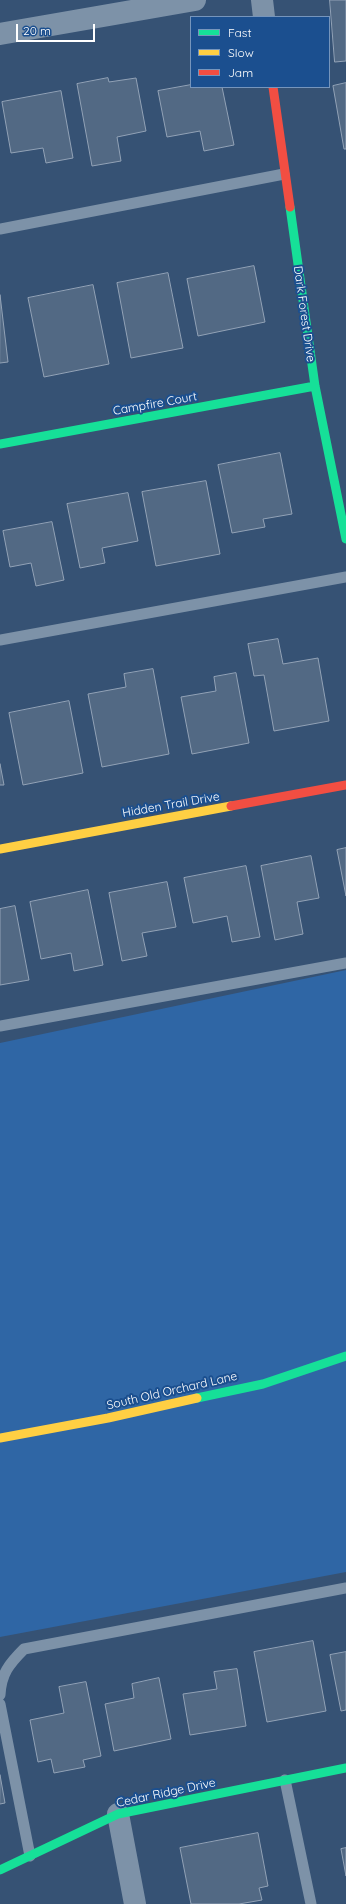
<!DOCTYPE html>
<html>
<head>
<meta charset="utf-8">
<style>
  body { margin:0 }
  #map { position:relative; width:346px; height:1904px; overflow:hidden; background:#365274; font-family:Quicksand,sans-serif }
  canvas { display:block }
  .legend { position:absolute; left:190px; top:16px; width:140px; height:72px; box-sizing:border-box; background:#1b4f8f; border:1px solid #7695bc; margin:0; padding:5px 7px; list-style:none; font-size:12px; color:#fff }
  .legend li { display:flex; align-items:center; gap:8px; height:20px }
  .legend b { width:20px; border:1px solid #7695bc }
  .scale { position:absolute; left:16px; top:24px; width:79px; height:18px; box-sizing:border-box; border:2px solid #fff; border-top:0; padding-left:5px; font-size:12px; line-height:14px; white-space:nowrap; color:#fff; -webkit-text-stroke:3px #1b4f8f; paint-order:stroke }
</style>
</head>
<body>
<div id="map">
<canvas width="346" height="1904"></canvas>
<ul class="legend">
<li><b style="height:5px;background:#16e098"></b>Fast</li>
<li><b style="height:5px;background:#ffcf43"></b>Slow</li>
<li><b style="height:5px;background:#f24e42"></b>Jam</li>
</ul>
<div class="scale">20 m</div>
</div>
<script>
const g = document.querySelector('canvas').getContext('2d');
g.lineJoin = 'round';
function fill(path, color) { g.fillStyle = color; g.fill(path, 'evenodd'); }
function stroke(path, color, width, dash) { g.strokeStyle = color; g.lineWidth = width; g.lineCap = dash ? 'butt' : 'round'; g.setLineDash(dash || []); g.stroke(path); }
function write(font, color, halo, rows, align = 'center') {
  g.font = font + ' Quicksand,sans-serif'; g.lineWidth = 4; g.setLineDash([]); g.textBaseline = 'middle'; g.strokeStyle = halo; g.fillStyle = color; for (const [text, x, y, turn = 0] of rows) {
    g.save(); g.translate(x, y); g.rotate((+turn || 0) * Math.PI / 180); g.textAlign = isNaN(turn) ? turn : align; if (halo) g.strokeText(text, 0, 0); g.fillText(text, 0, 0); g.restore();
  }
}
fill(new Path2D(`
  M 346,970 L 346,1572 L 0,1637 L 0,1043 Z`), '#2f66a5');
const building = new Path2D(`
  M 330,0 L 346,0 L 346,61 L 335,62 Z
  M 108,78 L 109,82 L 136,78 L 146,131 L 117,137 L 121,161 L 92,166 L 77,84 Z
  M 346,83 L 346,149 L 344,149 L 333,86 Z
  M 191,85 L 191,87 L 222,87 L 234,145 L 204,151 L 200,131 L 167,137 L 158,91 Z
  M 61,91 L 73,158 L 46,163 L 43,148 L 11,153 L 2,102 Z
  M 254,266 L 265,322 L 198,336 L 187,279 Z
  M 168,273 L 183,348 L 131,358 L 117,283 Z
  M 93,285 L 109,364 L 44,377 L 28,298 Z
  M 0,295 L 8,362 L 0,363 Z
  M 280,453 L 292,514 L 263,519 L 265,527 L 232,533 L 218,465 Z
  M 206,481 L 220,554 L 156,566 L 142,492 Z
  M 128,493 L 138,541 L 102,548 L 105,563 L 80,568 L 67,504 Z
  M 52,522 L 64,580 L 36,586 L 31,563 L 10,567 L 3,531 Z
  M 278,639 L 283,664 L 318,658 L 329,721 L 274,731 L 264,675 L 254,676 L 248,644 Z
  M 153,669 L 169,754 L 102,767 L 88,694 L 126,687 L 124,674 Z
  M 236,673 L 249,743 L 192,754 L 181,697 L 216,691 L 214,677 Z
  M 69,701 L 83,773 L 23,785 L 9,713 Z
  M 0,764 L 4,785 L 0,785 Z
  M 346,848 L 346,896 L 337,850 Z
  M 311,856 L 319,898 L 297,902 L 303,934 L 275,940 L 261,866 Z
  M 246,866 L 260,937 L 232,942 L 227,916 L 193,923 L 184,878 Z
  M 167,882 L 176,927 L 142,933 L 147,956 L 122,961 L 109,893 Z
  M 88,890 L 103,965 L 74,971 L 71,953 L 41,959 L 30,902 Z
  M 15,906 L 29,980 L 0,985 L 0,909 Z
  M 313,1641 L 326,1711 L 267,1722 L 254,1652 Z
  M 346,1652 L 346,1710 L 341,1711 L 330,1655 Z
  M 237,1669 L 246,1726 L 190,1735 L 183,1694 L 217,1689 L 214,1672 Z
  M 159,1678 L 171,1739 L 114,1751 L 105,1704 L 134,1698 L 132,1684 Z
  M 86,1682 L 101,1756 L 83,1760 L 85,1767 L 54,1773 L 51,1759 L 38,1762 L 30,1720 L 64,1713 L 59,1687 Z
  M 0,1775 L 5,1803 L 0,1804 Z
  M 258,1833 L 268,1886 L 259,1888 L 262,1900 L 239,1904 L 191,1904 L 180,1848 Z
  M 346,1848 L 346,1876 L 341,1849 Z`);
fill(building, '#526984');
stroke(building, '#92a2b6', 1);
stroke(new Path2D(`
  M 0,229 L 284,174
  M 0,640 L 346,577
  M 0,1026 L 346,963
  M 0,1695 C 1,1674 9,1664 24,1649 L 346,1588
  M 0,1704 L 30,1856
  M 285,1780 L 311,1904`), '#7d92a8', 11);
stroke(new Path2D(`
  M 262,0 L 264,17
  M 0,34 L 195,0
  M 118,1814 L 135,1904`), '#7d92a8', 22);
stroke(new Path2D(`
  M 290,207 L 315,386 L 346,539
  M 0,444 L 315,386
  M 197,1398 L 263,1384 L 346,1356
  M 0,1870 L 118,1814 L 346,1768`), '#16e098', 9);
stroke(new Path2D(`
  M 0,849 L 231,806
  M 0,1438 L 108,1418 L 197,1398`), '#ffcf43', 9);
stroke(new Path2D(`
  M 273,87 L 290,207
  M 231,806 L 346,785`), '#f24e42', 9);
write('12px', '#fff', '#1b4f8f', [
  ["Dark Forest Drive",304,314,82],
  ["Campfire Court",155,404,-10],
  ["Hidden Trail Drive",171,805,-10],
  ["South Old Orchard Lane",172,1391,-13],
  ["Cedar Ridge Drive",166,1793,-12]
]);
</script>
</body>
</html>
